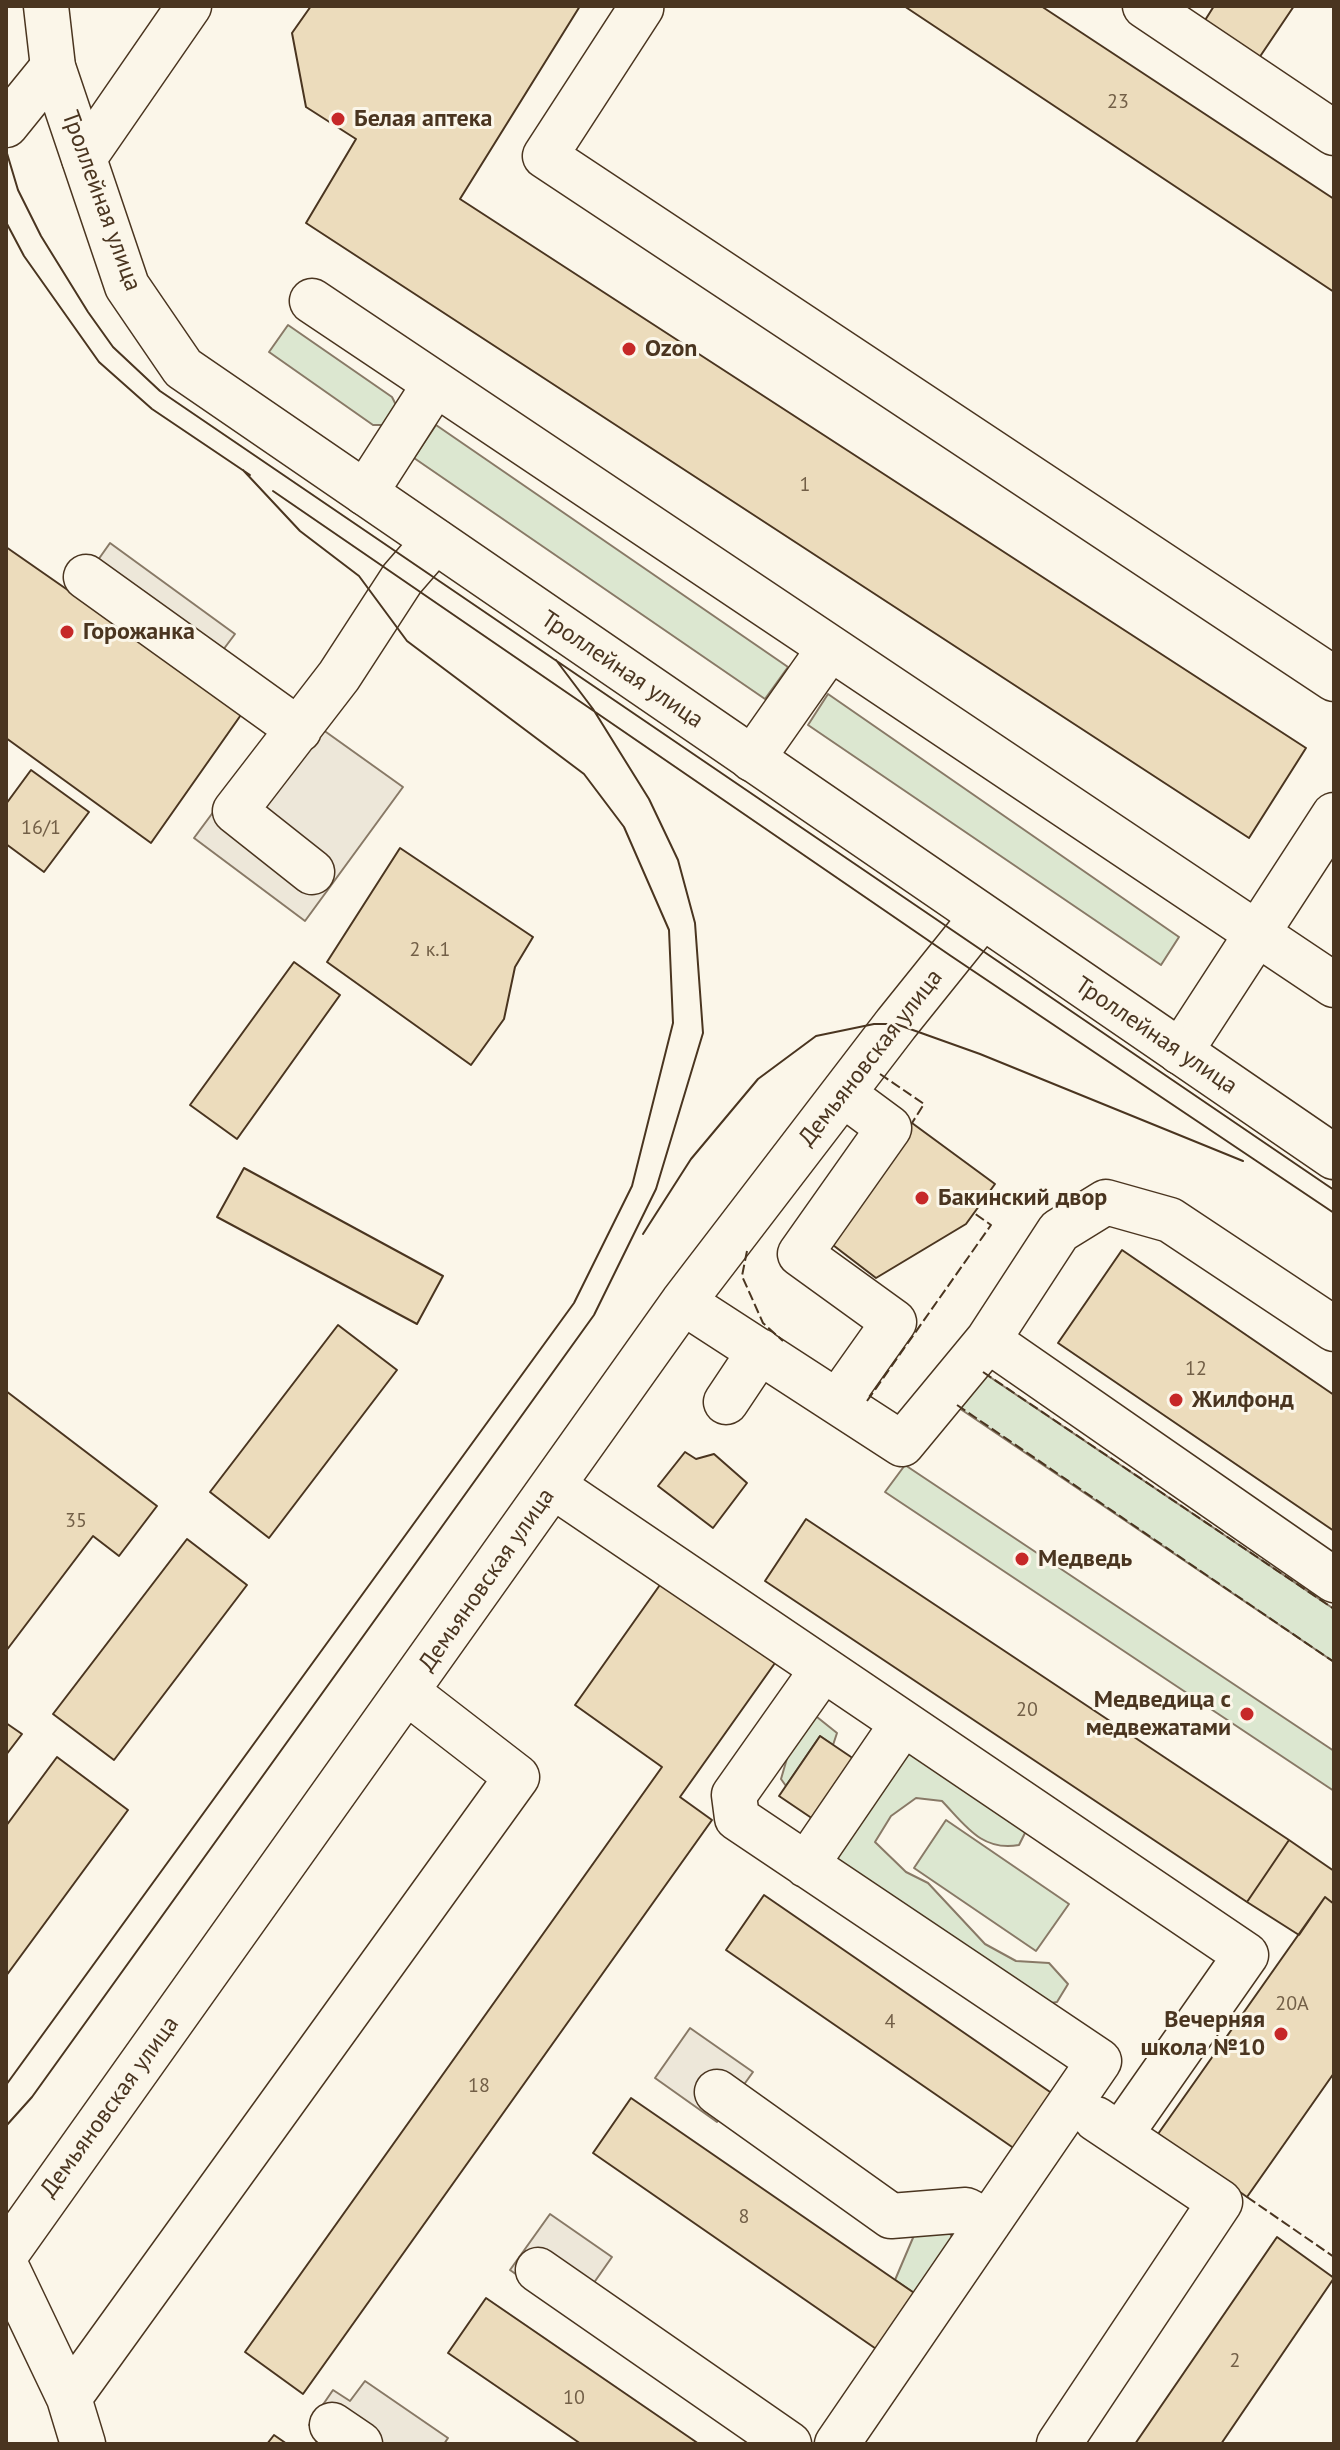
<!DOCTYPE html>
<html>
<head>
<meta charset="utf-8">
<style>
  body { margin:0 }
  #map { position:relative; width:1340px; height:2450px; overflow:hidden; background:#fbf6e9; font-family:"PT Sans",sans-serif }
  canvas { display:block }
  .frame { position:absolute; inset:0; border:8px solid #4a3520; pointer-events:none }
</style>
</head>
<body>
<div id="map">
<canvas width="1340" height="2450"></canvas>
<div class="frame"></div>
</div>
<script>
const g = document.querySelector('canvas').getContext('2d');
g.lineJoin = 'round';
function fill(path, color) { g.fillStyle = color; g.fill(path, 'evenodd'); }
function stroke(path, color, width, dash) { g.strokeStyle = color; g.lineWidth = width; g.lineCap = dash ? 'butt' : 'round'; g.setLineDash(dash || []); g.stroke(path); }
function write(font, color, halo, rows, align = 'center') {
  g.font = font + ' "PT Sans",sans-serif'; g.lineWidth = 6; g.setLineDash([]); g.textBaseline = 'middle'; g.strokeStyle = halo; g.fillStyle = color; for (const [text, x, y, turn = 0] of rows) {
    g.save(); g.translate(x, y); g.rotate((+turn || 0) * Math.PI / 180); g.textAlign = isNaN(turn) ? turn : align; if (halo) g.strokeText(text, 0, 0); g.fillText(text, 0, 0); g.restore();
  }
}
const green = new Path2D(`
  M 288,325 L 392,397 L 399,411 L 388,425 L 373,425 L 269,352 Z
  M 436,425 L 788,667 L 765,699 L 414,458 Z
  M 828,694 L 1179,937 L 1161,965 L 808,725 Z
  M 981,1371 L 1334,1609 L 1334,1662 L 956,1406 Z
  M 905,1465 L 1334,1751 L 1334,1791 L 885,1492 Z
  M 812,1713 L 837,1733 L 833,1745 L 820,1736 L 786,1786 L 781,1779 L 790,1748 Z
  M 912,1750 L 1027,1829 L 1019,1845 C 982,1852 965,1825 942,1801 L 916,1798 L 891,1816 L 875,1842 L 906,1872 L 928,1883 L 985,1944 L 1016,1961 L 1049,1963 L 1068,1984 L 1057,2002 L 1040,2005 L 834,1871 L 837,1847 L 884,1781 Z
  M 946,1820 L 1069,1904 L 1036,1951 L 914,1868 Z
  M 918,2226 L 948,2229 L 955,2244 L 920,2297 L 895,2280 Z`);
fill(green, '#dce7d0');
stroke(green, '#887966', 2);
const parking = new Path2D(`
  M 110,543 L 235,634 L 211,666 L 86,577 Z
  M 291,707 L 403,787 L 305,921 L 194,838 Z
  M 690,2028 L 753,2072 L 717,2122 L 655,2078 Z
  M 550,2214 L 612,2257 L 572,2314 L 510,2270 Z
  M 365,2381 L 448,2438 L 444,2444 L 337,2444 L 309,2425 L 333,2390 L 350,2401 Z`);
fill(parking, '#ede7d9');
stroke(parking, '#887966', 2);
const building = new Path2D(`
  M 311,6 L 580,6 L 460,199 L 1306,748 L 1249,838 L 306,223 L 356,139 L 306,107 L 292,33 Z
  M 904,6 L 1041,6 L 1334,199 L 1334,292 Z
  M 1214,6 L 1294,6 L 1257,61 L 1202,25 Z
  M 6,547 L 243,712 L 151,843 L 6,738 Z
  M 31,770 L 89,812 L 44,872 L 6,844 L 6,804 Z
  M 400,848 L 533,937 L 515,967 L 504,1019 L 471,1065 L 327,962 Z
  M 294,962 L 340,995 L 237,1139 L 190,1105 Z
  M 912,1123 L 995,1184 L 966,1224 L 876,1278 L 829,1242 Z
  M 244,1168 L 443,1276 L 417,1324 L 217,1217 Z
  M 1122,1250 L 1334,1395 L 1334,1531 L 1058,1343 Z
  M 338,1325 L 397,1370 L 269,1538 L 210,1492 Z
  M 6,1391 L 157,1506 L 119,1556 L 93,1536 L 6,1651 Z
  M 685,1452 L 696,1459 L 714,1454 L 747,1483 L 713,1528 L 658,1486 Z
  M 806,1519 L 1289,1840 L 1247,1902 L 765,1581 Z
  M 187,1539 L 247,1585 L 114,1760 L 53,1714 Z
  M 662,1582 L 775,1663 L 680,1797 L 712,1820 L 303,2394 L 245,2352 L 662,1767 L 575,1705 Z
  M 6,1723 L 22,1734 L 6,1755 Z
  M 820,1736 L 857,1761 L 816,1821 L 779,1796 Z
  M 57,1757 L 128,1810 L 6,1976 L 6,1826 Z
  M 1289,1840 L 1334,1871 L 1334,1904 L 1325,1897 L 1299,1935 L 1247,1902 Z
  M 764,1895 L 1053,2094 L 1015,2149 L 726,1950 Z
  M 1325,1897 L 1334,1904 L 1334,2073 L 1247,2197 L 1158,2134 Z
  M 631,2098 L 920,2297 L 882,2353 L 593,2153 Z
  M 1277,2237 L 1334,2278 L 1221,2444 L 1135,2444 Z
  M 486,2298 L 699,2444 L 581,2444 L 448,2353 Z
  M 274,2435 L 287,2444 L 267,2444 Z`);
fill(building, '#ecdcbc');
stroke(building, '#4a3520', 2);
const minor = new Path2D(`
  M 640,6 L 641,8 L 545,156 L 1334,679
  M 1145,6 L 1334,133
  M 6,125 L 53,67
  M 84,158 L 189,6
  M 312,301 L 1334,985
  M 365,493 L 435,384
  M 86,577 L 299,730
  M 752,759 L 830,648
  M 312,872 L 235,811 L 339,676 L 402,579 L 435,541
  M 1180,1052 L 1334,815
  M 683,1302 L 902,1444 L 988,1340 L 1059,1231 L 1106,1202 L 1170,1220 L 1334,1329
  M 988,1340 L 1334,1580
  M 838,1401 L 894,1322 L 800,1254 L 889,1128 L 843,1094
  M 726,1402 L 760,1351
  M 553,1486 L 1246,1955 L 1120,2135
  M 823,1669 L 734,1795 L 737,1818 L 1099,2061 L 837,2444
  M 806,1865 L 903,1723
  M 717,2092 L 891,2216 L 966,2210 L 989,2222
  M 6,2254 L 683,1302 L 896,1024 L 982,917
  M 6,2266 L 69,2398 L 83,2444
  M 538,2270 L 789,2444
  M 69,2398 L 517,1777 L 407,1692
  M 332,2425 L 360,2444
  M 1059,2444 L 1220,2202 L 1096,2119`);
const major = new Path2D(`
  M 46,6 L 53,67 L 127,286 L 183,368 L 1334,1157`);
stroke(minor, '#4a3520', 47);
stroke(major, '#4a3520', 47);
stroke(minor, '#fbf6e9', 44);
stroke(major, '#fbf6e9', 44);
stroke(new Path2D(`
  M 6,150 L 18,190 L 41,236 L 88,312 L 113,347 L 160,391 L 1334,1190
  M 6,222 L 24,256 L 99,362 L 152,409 L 250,475
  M 273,491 L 951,956 L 1334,1213
  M 643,1234 L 691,1159 L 758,1079 L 816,1036 L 874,1024 L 896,1024 L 980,1054 L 1243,1161
  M 6,2085 L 574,1303 L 632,1186 L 673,1023 L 669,930 L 624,827 L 584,774 L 407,641 L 359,576 L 300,531 L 243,470
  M 6,2126 L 32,2097 L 594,1315 L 656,1189 L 703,1033 L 695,923 L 678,860 L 649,799 L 593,709 L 556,660`), '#4a3520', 2);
stroke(new Path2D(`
  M 880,1074 L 924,1104 L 912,1123
  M 747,1251 L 742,1276 L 763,1323 L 783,1341
  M 983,1372 L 1334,1609
  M 867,1401 L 991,1225 L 974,1213
  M 957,1405 L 1334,1662
  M 1247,2197 L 1334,2257`), '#4a3520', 2, [10, 4]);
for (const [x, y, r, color] of [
  [338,119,8,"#c62828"],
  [629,349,8,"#c62828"],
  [67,632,8,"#c62828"],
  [922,1198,8,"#c62828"],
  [1176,1400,8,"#c62828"],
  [1022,1559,8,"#c62828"],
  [1247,1714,8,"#c62828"],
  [1281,2034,8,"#c62828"]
]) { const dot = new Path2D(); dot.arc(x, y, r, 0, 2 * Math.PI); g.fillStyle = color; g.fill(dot); stroke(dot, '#fbf6e9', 3); }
write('20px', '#725f47', null, [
  ["23",1118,102],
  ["1",805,485],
  ["16/1",41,828],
  ["2 к.1",430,950],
  ["12",1196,1369],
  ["35",76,1521],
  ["20",1027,1710],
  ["20А",1292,2004],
  ["4",890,2022],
  ["18",479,2086],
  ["8",744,2217],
  ["2",1235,2361],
  ["10",574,2398]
]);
write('bold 24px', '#4a3520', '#fbf6e9', [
  ["Белая аптека",354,119],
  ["Ozon",645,349],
  ["Горожанка",83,632],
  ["Бакинский двор",938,1198],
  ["Жилфонд",1192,1400],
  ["Медведь",1038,1559],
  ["Медведица с",1231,1700,"right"],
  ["медвежатами",1231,1728,"right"],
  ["Вечерняя",1265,2020,"right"],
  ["школа №10",1265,2048,"right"]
], 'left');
write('24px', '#4a3520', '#fbf6e9', [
  ["Троллейная улица",101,201,70],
  ["Троллейная улица",622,670,34],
  ["Троллейная улица",1156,1036,34],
  ["Демьяновская улица",871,1058,-52],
  ["Демьяновская улица",487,1580,-55],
  ["Демьяновская улица",110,2107,-54]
]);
</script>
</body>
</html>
